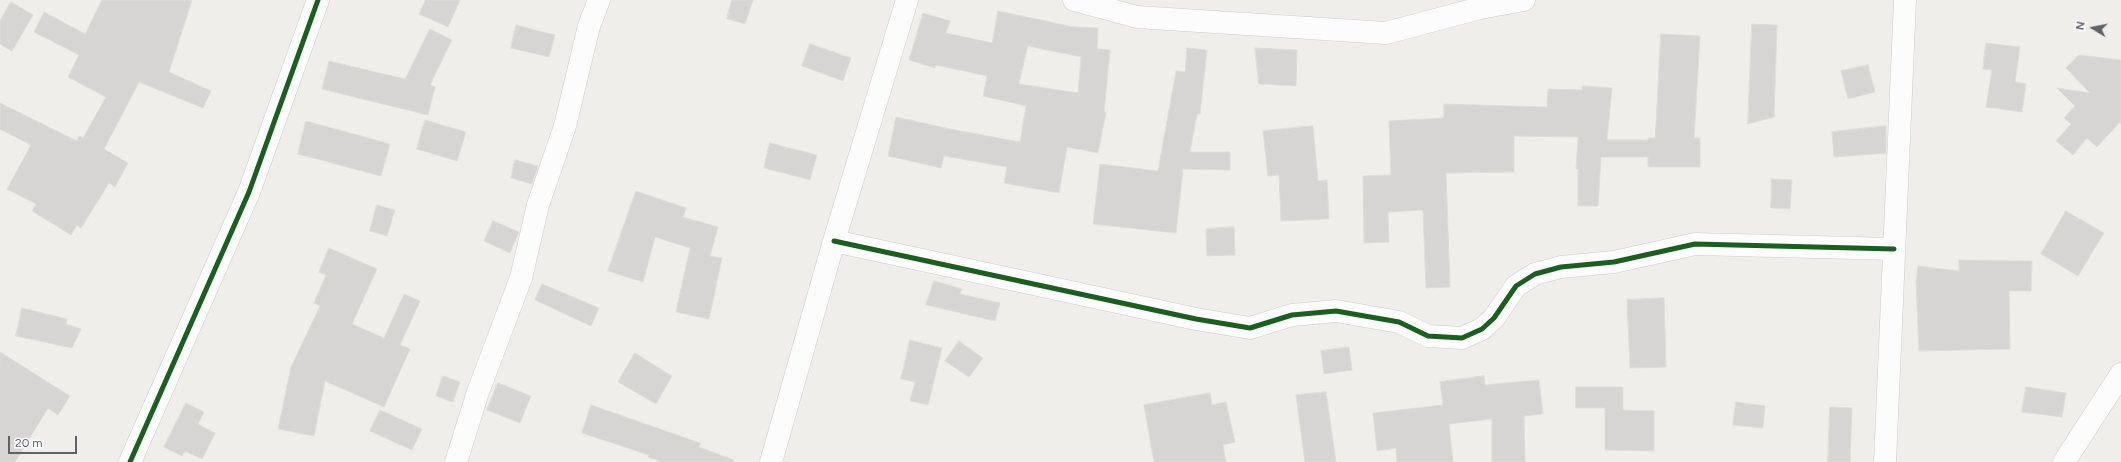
<!DOCTYPE html>
<html>
<head>
<meta charset="utf-8">
<style>
  body { margin:0 }
  #map { position:relative; width:2121px; height:462px; overflow:hidden; background:#efeeea; font-family:Figtree,sans-serif }
  canvas { display:block }
  .north { position:absolute; left:2073px; top:8px; width:40px; height:40px; -webkit-text-stroke:3px #fff; paint-order:stroke; rotate:280deg; font-size:11px; font-weight:700; line-height:16px; text-align:center; color:#5f6368 }
  .north::after { content:''; display:block; margin:auto; width:14px; height:18px; background:#5f6368; clip-path:polygon(50% 0,100% 100%,50% 72%,0 100%) }
  .scale { position:absolute; left:8px; top:436px; width:69px; height:18px; box-sizing:border-box; border:2px solid #5f6368; border-top:0; padding-left:5px; font-size:12px; line-height:14px; white-space:nowrap; color:#5f6368; -webkit-text-stroke:3px #fff; paint-order:stroke }
</style>
</head>
<body>
<div id="map">
<canvas width="2121" height="462"></canvas>
<div class="north">N</div>
<div class="scale">20 m</div>
</div>
<script>
const g = document.querySelector('canvas').getContext('2d');
g.lineJoin = 'round';
function fill(path, color) { g.fillStyle = color; g.fill(path, 'evenodd'); }
function stroke(path, color, width, dash) { g.strokeStyle = color; g.lineWidth = width; g.lineCap = dash ? 'butt' : 'round'; g.setLineDash(dash || []); g.stroke(path); }
const building = new Path2D(`
  M 102,0 L 192,0 L 169,72 L 211,91 L 203,108 L 139,82 L 104,149 L 128,163 L 115,187 L 109,183 L 81,228 L 77,225 L 71,235 L 32,211 L 36,204 L 7,189 L 31,145 L 0,129 L 0,103 L 77,141 L 79,136 L 83,138 L 106,97 L 68,77 L 79,55 L 34,32 L 44,12 L 85,34 Z
  M 426,0 L 460,0 L 448,27 L 419,14 Z
  M 732,0 L 753,0 L 745,24 L 727,19 Z
  M 11,2 L 33,15 L 12,51 L 0,44 L 0,21 Z
  M 998,11 L 1074,27 L 1098,28 L 1097,49 L 1110,50 L 1104,112 L 1106,112 L 1098,153 L 1067,147 L 1059,193 L 1004,183 L 1007,167 L 944,156 L 941,168 L 888,156 L 896,117 L 950,129 L 1020,142 L 1026,106 L 983,96 L 987,76 L 936,65 L 935,68 L 909,60 L 923,13 L 950,21 L 946,33 L 992,43 ZM 1028,46 L 1081,57 L 1078,93 L 1019,84 Z
  M 1752,24 L 1777,25 L 1774,117 L 1748,124 Z
  M 516,25 L 555,35 L 549,57 L 511,48 Z
  M 430,29 L 452,40 L 430,85 L 435,87 L 428,115 L 322,89 L 329,61 L 405,79 Z
  M 1661,34 L 1700,36 L 1694,138 L 1700,138 L 1700,167 L 1648,167 L 1648,157 L 1601,157 L 1598,206 L 1578,206 L 1578,169 L 1576,169 L 1578,137 L 1514,136 L 1514,172 L 1446,173 L 1450,287 L 1426,288 L 1423,210 L 1388,212 L 1389,242 L 1364,243 L 1363,176 L 1391,175 L 1389,121 L 1444,118 L 1444,104 L 1547,107 L 1548,89 L 1582,90 L 1582,86 L 1612,88 L 1607,140 L 1648,140 L 1648,138 L 1655,138 Z
  M 1986,43 L 2020,47 L 2015,82 L 2026,84 L 2022,112 L 1986,107 L 1992,70 L 1983,69 Z
  M 810,44 L 851,58 L 843,81 L 802,66 Z
  M 1187,48 L 1207,50 L 1200,114 L 1197,114 L 1190,152 L 1230,152 L 1230,170 L 1183,169 L 1176,233 L 1093,224 L 1100,164 L 1158,171 L 1176,71 L 1185,72 Z
  M 1255,48 L 1297,50 L 1296,86 L 1259,84 Z
  M 2079,55 L 2121,60 L 2121,124 L 2120,122 L 2097,147 L 2087,138 L 2073,155 L 2056,141 L 2071,124 L 2064,118 L 2075,106 L 2057,88 L 2090,93 L 2066,68 Z
  M 1868,65 L 1875,92 L 1848,99 L 1841,71 Z
  M 425,120 L 466,132 L 457,161 L 417,149 Z
  M 306,121 L 390,144 L 381,176 L 298,154 Z
  M 1313,126 L 1318,181 L 1327,180 L 1329,219 L 1281,221 L 1279,175 L 1268,176 L 1263,131 Z
  M 1886,126 L 1886,153 L 1834,157 L 1832,132 Z
  M 770,143 L 817,155 L 810,180 L 764,168 Z
  M 515,160 L 538,166 L 532,184 L 511,178 Z
  M 1772,179 L 1792,180 L 1790,209 L 1771,208 Z
  M 636,191 L 686,208 L 683,217 L 718,227 L 710,256 L 722,258 L 709,319 L 676,312 L 690,248 L 655,237 L 643,282 L 608,271 Z
  M 377,205 L 395,210 L 387,236 L 370,231 Z
  M 2066,211 L 2104,233 L 2078,276 L 2041,254 Z
  M 493,221 L 519,232 L 510,253 L 484,241 Z
  M 1234,227 L 1235,255 L 1207,256 L 1206,229 Z
  M 329,248 L 377,269 L 352,324 L 384,338 L 404,294 L 420,301 L 400,345 L 410,349 L 384,407 L 325,381 L 314,436 L 278,429 L 291,367 L 320,306 L 314,303 L 326,275 L 319,272 Z
  M 1959,260 L 2032,261 L 2031,291 L 2009,291 L 2010,349 L 1919,351 L 1916,281 L 1918,266 L 1959,271 Z
  M 934,281 L 962,289 L 960,294 L 1000,303 L 995,321 L 926,305 Z
  M 542,284 L 599,308 L 591,326 L 535,300 Z
  M 1664,298 L 1666,367 L 1630,368 L 1627,300 Z
  M 22,308 L 67,319 L 66,324 L 81,329 L 72,348 L 16,336 Z
  M 910,340 L 942,348 L 928,405 L 910,401 L 915,382 L 901,379 Z
  M 959,341 L 983,358 L 969,377 L 945,361 Z
  M 1349,347 L 1352,370 L 1324,374 L 1321,351 Z
  M 0,352 L 70,396 L 58,415 L 48,408 L 15,462 L 0,462 Z
  M 635,353 L 672,376 L 656,404 L 618,382 Z
  M 443,376 L 460,382 L 453,402 L 436,396 Z
  M 1484,376 L 1485,385 L 1539,380 L 1543,414 L 1524,416 L 1525,462 L 1492,462 L 1492,419 L 1449,424 L 1453,462 L 1397,462 L 1396,448 L 1377,451 L 1373,413 L 1443,405 L 1440,382 Z
  M 498,383 L 531,396 L 520,423 L 487,410 Z
  M 1576,387 L 1623,387 L 1623,410 L 1654,411 L 1654,451 L 1605,450 L 1605,408 L 1576,408 Z
  M 2026,387 L 2066,393 L 2062,417 L 2022,412 Z
  M 1326,392 L 1336,462 L 1305,462 L 1296,395 Z
  M 1210,393 L 1212,405 L 1226,402 L 1235,442 L 1223,445 L 1226,462 L 1154,462 L 1144,405 Z
  M 1736,402 L 1765,406 L 1763,428 L 1733,425 Z
  M 186,403 L 204,412 L 198,424 L 215,433 L 202,459 L 185,451 L 182,456 L 164,447 Z
  M 591,405 L 700,443 L 699,447 L 734,460 L 733,462 L 662,462 L 648,457 L 649,455 L 582,433 Z
  M 1830,407 L 1852,408 L 1850,462 L 1828,462 Z
  M 380,410 L 422,429 L 412,450 L 370,431 Z`);
fill(building, '#d6d5d3');
stroke(building, '#deddd9', 1);
const minor = new Path2D(`
  M 1074,0 L 1137,17 L 1386,33 L 1480,8 L 1524,0
  M 834,241 L 1196,319 L 1250,328 L 1292,315 L 1336,311 L 1399,322 L 1428,336 L 1462,338 L 1482,329 L 1494,318 L 1516,286 L 1535,274 L 1561,267 L 1614,262 L 1695,244 L 1894,249
  M 130,462 L 249,192 L 318,0
  M 456,462 L 478,392 L 521,278 L 538,205 L 565,126 L 589,26 L 599,0
  M 771,462 L 834,241 L 907,0
  M 1885,462 L 1905,0
  M 2064,462 L 2121,374`);
stroke(minor, '#cbcccc', 23);
stroke(minor, '#fdfcfc', 22);
stroke(new Path2D(`
  M 834,241 L 1196,319 L 1250,328 L 1292,315 L 1336,311 L 1399,322 L 1428,336 L 1462,338 L 1482,329 L 1494,318 L 1516,286 L 1535,274 L 1561,267 L 1614,262 L 1695,244 L 1894,249
  M 130,462 L 249,192 L 318,0`), '#1b5e20', 5);
</script>
</body>
</html>
